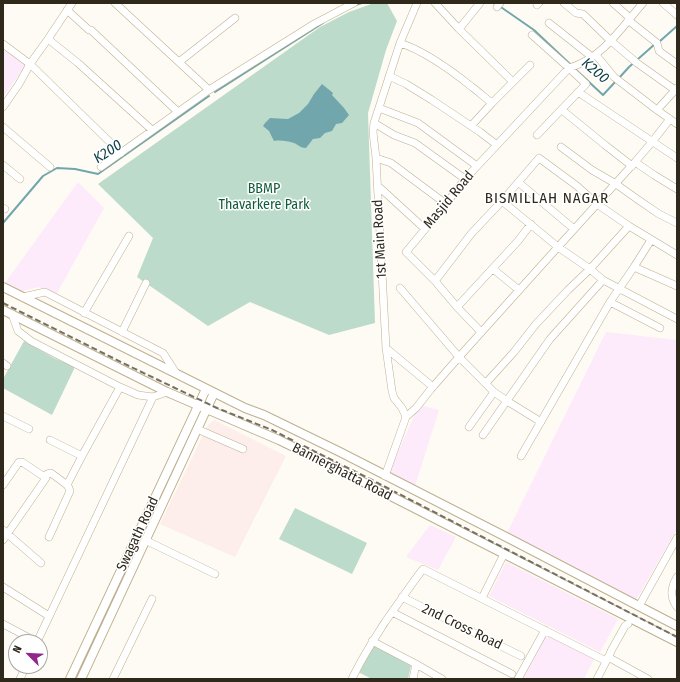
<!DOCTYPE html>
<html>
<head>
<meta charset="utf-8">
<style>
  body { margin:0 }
  #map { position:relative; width:680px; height:682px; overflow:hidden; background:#fefbf4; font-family:"Fira Sans Condensed",sans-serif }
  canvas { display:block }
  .frame { position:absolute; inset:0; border:4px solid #2f291c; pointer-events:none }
  .north { position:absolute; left:8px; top:634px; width:40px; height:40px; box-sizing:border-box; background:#fff; border:1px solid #aca9a4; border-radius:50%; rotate:294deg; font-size:11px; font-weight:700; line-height:16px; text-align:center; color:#2f291c }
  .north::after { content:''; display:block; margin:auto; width:14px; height:18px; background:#91278a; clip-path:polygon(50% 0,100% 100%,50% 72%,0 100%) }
</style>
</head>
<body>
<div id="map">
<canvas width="680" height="682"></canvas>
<div class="frame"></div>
<div class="north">N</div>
</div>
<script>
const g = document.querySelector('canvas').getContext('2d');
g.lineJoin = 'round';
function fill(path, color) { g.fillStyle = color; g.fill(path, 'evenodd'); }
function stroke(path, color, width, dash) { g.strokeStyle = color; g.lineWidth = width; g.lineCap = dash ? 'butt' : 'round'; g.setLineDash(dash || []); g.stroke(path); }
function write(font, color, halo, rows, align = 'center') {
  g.font = font + ' "Fira Sans Condensed",sans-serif'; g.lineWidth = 3; g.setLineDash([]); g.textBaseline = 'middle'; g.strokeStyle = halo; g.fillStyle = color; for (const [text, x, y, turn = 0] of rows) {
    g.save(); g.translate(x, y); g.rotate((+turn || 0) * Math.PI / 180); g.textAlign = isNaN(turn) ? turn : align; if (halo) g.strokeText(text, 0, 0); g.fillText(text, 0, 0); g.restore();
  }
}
fill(new Path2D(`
  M 3,49 L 26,64 L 3,98 Z
  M 78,182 L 104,208 L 56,295 L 39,287 L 22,291 L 5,283 Z
  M 606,332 L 677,340 L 677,529 L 636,600 L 507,533 Z
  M 419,405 L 439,410 L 415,486 L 389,472 Z
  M 430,525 L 456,537 L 438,570 L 406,557 Z
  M 506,562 L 618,619 L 600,652 L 489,596 Z
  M 547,634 L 594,659 L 584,679 L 523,679 Z`), '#fdeafb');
fill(new Path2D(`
  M 214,420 L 286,456 L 235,557 L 160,524 L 208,425 Z`), '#fdedeb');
fill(new Path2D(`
  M 374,3 L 387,3 L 397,21 L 386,50 L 368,113 L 375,323 L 329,335 L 250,302 L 208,326 L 137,277 L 153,238 L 98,184 L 320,27 L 349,12 Z
  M 24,341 L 54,358 L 75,367 L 52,415 L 3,388 L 3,379 Z
  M 295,508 L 367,543 L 352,574 L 279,539 Z
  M 372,644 L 411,666 L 408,679 L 372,679 L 358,672 Z`), '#bddbca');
fill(new Path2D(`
  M 322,84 L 333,93 L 332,95 L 344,108 L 349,115 L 342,123 L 336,124 L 332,131 L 325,133 L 320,138 L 313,139 L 306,148 C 300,148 299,145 294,143 C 288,141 280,140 274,141 L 269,131 L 263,126 L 265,123 L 270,118 L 288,119 L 299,113 L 308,104 L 314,94 Z`), '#71a6ac');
stroke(new Path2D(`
  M 495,3 L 534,30 L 571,65
  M 355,5 L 362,3
  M 659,42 L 677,26
  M 574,68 L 603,95 L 616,81
  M 619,78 L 629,67 L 655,44
  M 215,92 L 323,23
  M 3,223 L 43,176 L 57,168 L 75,169 L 98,174 L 209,96`), '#71a6ac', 2);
const minor = new Path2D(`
  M 115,3 L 209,90
  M 435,3 L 459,29 L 513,82
  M 564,3 L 576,13 L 583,14 L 611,41 L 637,63 L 675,90
  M 613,3 L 630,18
  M 663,3 L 677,15
  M 537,5 L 539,3
  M 497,7 L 500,3
  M 67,10 L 89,30 L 91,30 L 178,112
  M 628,20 L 657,43 L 659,51 L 677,64
  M 549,23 L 592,57
  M 459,29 L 480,3
  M 532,35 L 569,68 C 603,58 621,28 643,3
  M 48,39 L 78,63 L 152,130
  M 400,43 C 425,51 452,71 472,87 C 479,92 485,98 492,103
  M 3,44 L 30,64 L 121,153
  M 596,55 L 614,77 L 657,110 L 677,88
  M 179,62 L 235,18
  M 389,76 L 406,84 L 432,100 L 480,132 L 497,145
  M 578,92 L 677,158
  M 3,107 L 19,84 L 30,64 L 48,39 L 72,3
  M 379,108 L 418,123 L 477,166
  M 562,110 L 605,145 L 632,166
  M 657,110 L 677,124
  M 374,123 L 394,135 L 415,143 L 465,179
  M 471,126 L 492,103 L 530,65
  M 3,127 L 50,167
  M 561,147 L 592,170 L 616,184 L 637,199 L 659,214 L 677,223
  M 376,158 L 391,163 L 446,204
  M 635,162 L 654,175 L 677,189
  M 3,165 L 20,179
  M 101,167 L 209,90 L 314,24 L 354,3
  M 518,182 L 574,229
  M 378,186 L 425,229
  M 502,201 L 558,247 L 590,269 L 603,280 L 677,319
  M 3,208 L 5,209
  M 634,267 L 677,286
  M 493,269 L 519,290
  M 435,281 L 471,234 L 502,201 L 539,158 L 577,186 L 597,204 L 629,226 L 677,255
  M 400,288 L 459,357 L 494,392 L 507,401 L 541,422
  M 23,297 L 45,292 L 163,353 L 176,373
  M 610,302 L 660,328
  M 457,307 L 518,241 L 531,224
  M 84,313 L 129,236
  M 12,314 L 18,331 L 31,341 L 120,387 L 138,395 L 153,397 L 167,392
  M 122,332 L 146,283
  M 481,332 L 457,307 L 435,281 L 406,252 L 446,204 L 465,179 L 569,68 L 586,84 L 537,135
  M 386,348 L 433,387
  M 3,363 L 7,366
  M 486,383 L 514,352 L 536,324 L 568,290 L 590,269 L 629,226
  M 3,416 L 29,429
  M 406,417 L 416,408 L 431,389 L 459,357 L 558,247 L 635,162 L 652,142 L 670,119
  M 469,427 L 494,392
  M 197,429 L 243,449
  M 483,435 L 550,339 L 603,280
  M 50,440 L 82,456 L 120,387
  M 521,456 L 610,302 L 634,267 L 651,240
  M 385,476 L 406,417 L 402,408 L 394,398 L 392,391 L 386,348 L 376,158 L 373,132 L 374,123 L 400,43 L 417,3
  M 3,485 L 19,462 L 22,462 L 46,478
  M 3,530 L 41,563
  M 49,537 L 70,491 L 69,488 L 67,485
  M 3,540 L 46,478 L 47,474 L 51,473 L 67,485 L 82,456
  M 145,540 L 215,574
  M 677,577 C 671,587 669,597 677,607
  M 3,587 L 49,616
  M 402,597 L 521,656
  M 482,598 L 504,554
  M 639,606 L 677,538
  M 392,612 L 512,674
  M 3,624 L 37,642
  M 372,641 L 416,664 L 442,679
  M 37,642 L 153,397
  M 608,657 L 648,679
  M 20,679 L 26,666
  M 113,679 L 152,599
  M 352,679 C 361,659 373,641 385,622 C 398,604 410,586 423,569 L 606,661
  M 413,679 L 416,664
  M 518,679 L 545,630
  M 597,679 L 610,654 L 611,651 L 625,626 L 628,624`);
const major = new Path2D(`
  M 3,287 L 245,408 L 264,415 L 340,452 L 512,540 L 677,626
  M 3,310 L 167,392 L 279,440 L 318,459 L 677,642
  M 70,679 L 206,389
  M 81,679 L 214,393`);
stroke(minor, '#beb08e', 8);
stroke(major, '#beb08e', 10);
stroke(minor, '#fff', 7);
stroke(major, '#fff', 8);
stroke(new Path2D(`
  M 3,303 L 129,366 L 217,408 L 272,430 L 370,479 L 677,637`), '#757065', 2, [6, 3]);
write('14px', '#105b3c', '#fff', [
  ["BBMP",264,189],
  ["Thavarkere Park",264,205]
]);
write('14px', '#2f291c', '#fff', [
  ["Masjid Road",449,200,-50],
  ["1st Main Road",380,239,-93],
  ["Bannerghatta Road",342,472,27],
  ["Swagath Road",138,534,-65],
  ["2nd Cross Road",462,627,26]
]);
write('italic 15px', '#0b3f44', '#fff', [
  ["K200",595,71,40],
  ["K200",108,152,-33]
]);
g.letterSpacing = '1px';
write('15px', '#2f291c', '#fff', [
  ["BISMILLAH NAGAR",547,199]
]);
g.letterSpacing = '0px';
</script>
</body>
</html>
